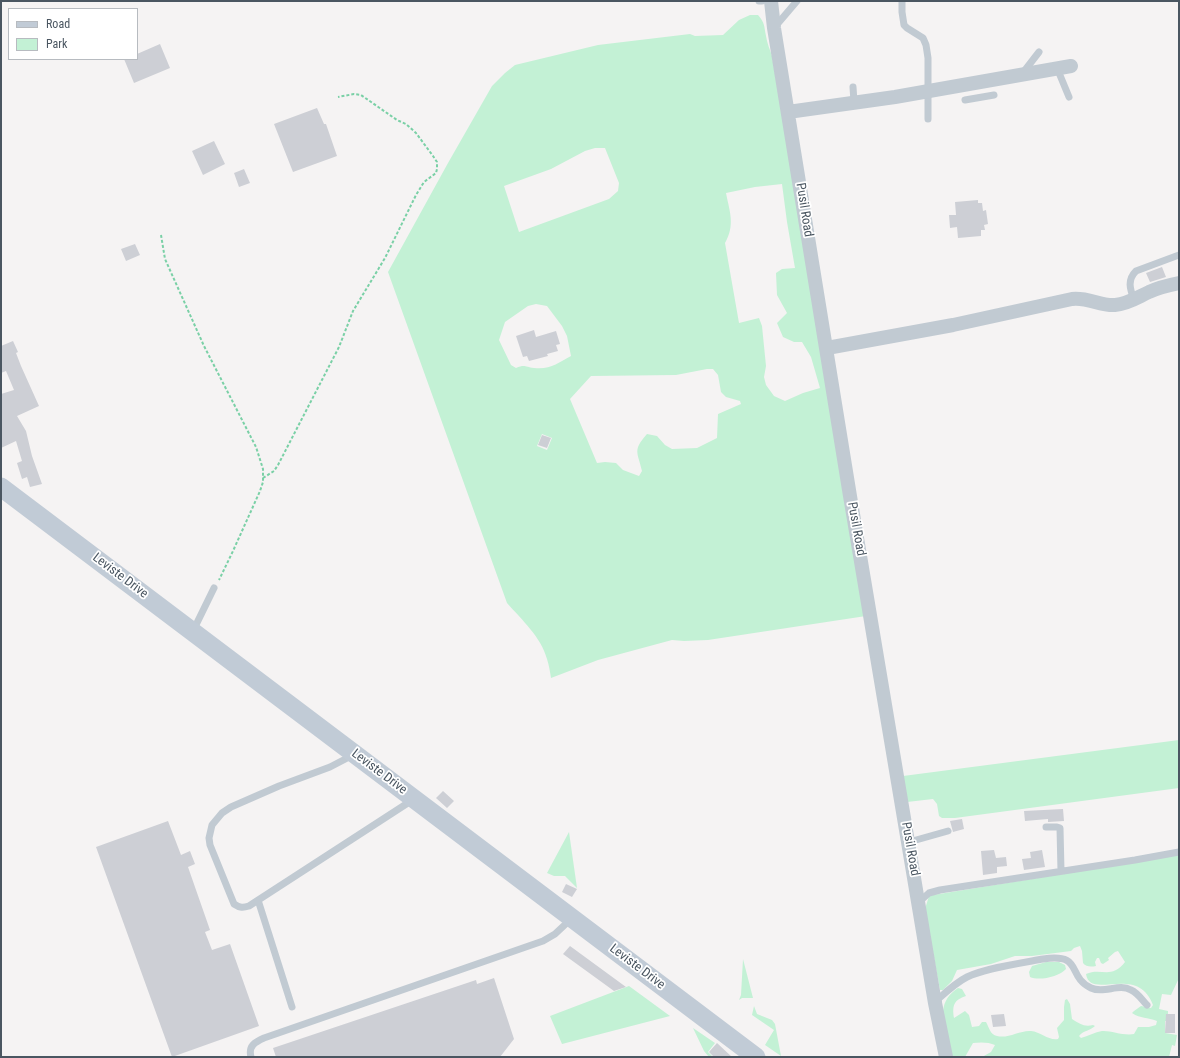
<!DOCTYPE html>
<html>
<head>
<meta charset="utf-8">
<style>
  body { margin:0 }
  #map { position:relative; width:1180px; height:1058px; overflow:hidden; background:#f5f3f3; font-family:"Roboto Condensed",sans-serif }
  canvas { display:block }
  .frame { position:absolute; inset:0; border:2px solid #4a5661; pointer-events:none }
  .legend { position:absolute; left:8px; top:8px; width:130px; height:52px; box-sizing:border-box; background:#fff; border:1px solid #b7bbc0; margin:0; padding:5px 7px; list-style:none; font-size:12px; color:#4a5661 }
  .legend li { display:flex; align-items:center; gap:8px; height:20px }
  .legend b { width:20px; border:1px solid #b7bbc0 }
</style>
</head>
<body>
<div id="map">
<canvas width="1180" height="1058"></canvas>
<div class="frame"></div>
<ul class="legend">
<li><b style="height:5px;background:#c1cbd6"></b>Road</li>
<li><b style="height:11px;background:#c3f1d5"></b>Park</li>
</ul>
</div>
<script>
const g = document.querySelector('canvas').getContext('2d');
g.lineJoin = 'round';
function fill(path, color) { g.fillStyle = color; g.fill(path, 'evenodd'); }
function stroke(path, color, width, dash) { g.strokeStyle = color; g.lineWidth = width; g.lineCap = dash ? 'butt' : 'round'; g.setLineDash(dash || []); g.stroke(path); }
function write(font, color, halo, rows, align = 'center') {
  g.font = font + ' "Roboto Condensed",sans-serif'; g.lineWidth = 3.5; g.setLineDash([]); g.textBaseline = 'middle'; g.strokeStyle = halo; g.fillStyle = color; for (const [text, x, y, turn = 0] of rows) {
    g.save(); g.translate(x, y); g.rotate((+turn || 0) * Math.PI / 180); g.textAlign = isNaN(turn) ? turn : align; if (halo) g.strokeText(text, 0, 0); g.fillText(text, 0, 0); g.restore();
  }
}
fill(new Path2D(`
  M 750,15 L 758,15 C 765,23 764,26 766,36 C 767,43 770,50 772,56 L 866,616 L 708,640 L 684,641 L 672,640 L 598,660 L 551,678 C 550,672 549,665 547,659 C 541,637 522,620 507,603 L 388,272 L 448,163 L 492,86 L 505,73 L 515,65 L 598,45 L 690,34 L 695,36 L 723,35 L 739,20 ZM 595,148 L 605,148 L 619,183 L 618,191 L 609,199 L 519,232 L 504,186 L 551,169 L 585,151 ZM 782,184 L 787,222 L 795,268 L 782,269 L 776,273 L 777,295 L 787,313 L 777,323 L 783,337 L 794,342 L 802,342 L 811,357 L 820,388 L 803,393 L 785,401 L 774,396 L 766,385 L 764,377 L 766,366 L 762,326 L 759,318 L 739,323 L 725,243 C 735,225 730,213 726,193 L 755,187 ZM 536,304 L 547,306 L 562,326 L 567,336 L 571,356 C 558,363 550,370 534,368 C 525,367 525,364 516,368 L 511,365 L 499,340 L 505,322 L 528,306 ZM 707,369 L 713,369 L 718,375 L 721,392 L 726,397 L 740,401 L 741,404 L 718,414 L 717,438 L 697,448 L 672,449 L 665,445 L 657,436 L 647,434 C 632,451 638,452 642,471 L 639,476 L 623,470 L 616,463 L 605,462 L 597,463 L 570,399 L 591,376 L 676,375 ZM 542,434 L 552,438 L 547,450 L 537,446 Z
  M 1179,740 L 1179,788 L 955,818 L 942,818 L 939,816 L 937,804 L 933,799 L 907,802 L 903,776 Z
  M 569,832 L 577,888 L 565,876 L 554,876 L 547,873 Z
  M 1179,855 L 1179,978 L 1171,995 L 1162,994 L 1159,1009 L 1168,1011 L 1168,1021 L 1165,1021 L 1165,1033 L 1177,1035 L 1175,1046 L 1172,1045 L 1169,1057 L 982,1057 L 991,1052 L 995,1045 C 989,1042 980,1042 973,1043 L 965,1057 L 951,1057 L 943,1011 C 944,1001 949,994 958,988 L 962,989 L 966,996 C 954,1000 952,1005 954,1018 L 965,1011 L 969,1015 L 972,1027 L 979,1026 L 982,1022 L 986,1022 C 989,1027 990,1035 997,1036 C 1008,1039 1020,1030 1031,1031 C 1041,1032 1049,1041 1058,1039 L 1059,1037 L 1057,1028 L 1064,1020 L 1064,1007 L 1065,1000 L 1067,999 L 1070,1004 L 1072,1019 C 1080,1024 1084,1027 1093,1025 L 1095,1026 C 1090,1031 1084,1030 1079,1036 L 1081,1038 C 1088,1036 1095,1032 1102,1031 C 1110,1030 1123,1036 1134,1034 L 1138,1027 L 1149,1027 L 1156,1025 L 1157,1021 C 1147,1017 1141,1019 1132,1013 L 1134,1011 L 1141,1006 L 1151,1008 L 1153,1005 C 1138,963 1090,1001 1086,974 C 1101,967 1111,980 1125,962 L 1118,951 L 1115,952 L 1108,958 L 1109,960 L 1103,964 L 1101,963 L 1099,958 L 1097,958 L 1095,962 L 1096,966 C 1091,967 1086,967 1083,963 L 1082,951 L 1080,946 L 1074,948 L 1071,951 L 1032,956 L 1015,956 L 991,964 L 957,970 L 952,981 L 943,990 L 940,990 L 925,909 L 929,896 L 933,895 Z
  M 743,959 L 753,998 L 742,998 L 739,1000 L 741,995 Z
  M 1046,962 L 1059,962 L 1065,965 L 1066,969 C 1059,977 1039,981 1030,977 L 1029,972 L 1032,966 Z
  M 629,986 L 670,1016 L 562,1044 L 550,1016 Z
  M 754,1006 L 757,1014 L 772,1020 L 775,1024 L 781,1056 L 765,1045 L 774,1030 L 752,1015 Z
  M 693,1028 L 715,1043 L 708,1052 L 713,1057 L 709,1057 L 704,1051 Z`), '#c3f1d5');
fill(new Path2D(`
  M 160,44 L 170,68 L 134,83 L 124,59 L 137,59 L 137,54 Z
  M 317,108 L 324,124 L 326,124 L 337,156 L 293,172 L 274,124 Z
  M 214,141 L 225,164 L 203,175 L 192,151 Z
  M 244,169 L 250,183 L 239,187 L 234,173 Z
  M 978,200 L 978,203 L 982,203 L 983,211 L 986,210 L 988,224 L 984,225 L 985,230 L 981,230 L 981,236 L 958,238 L 957,227 L 950,228 L 949,215 L 956,215 L 955,202 Z
  M 135,244 L 140,255 L 126,261 L 121,249 Z
  M 1162,267 L 1166,277 L 1150,282 L 1146,273 Z
  M 534,330 L 536,337 L 556,331 L 560,344 L 556,345 L 558,351 L 547,354 L 548,356 L 529,361 L 527,356 L 523,357 L 516,336 Z
  M 13,341 L 18,352 L 16,353 L 21,366 L 39,406 L 17,416 L 26,431 L 32,456 L 42,484 L 30,487 L 27,477 L 22,479 L 17,463 L 22,461 L 16,441 L 1,448 L 1,394 L 14,390 L 6,371 L 1,373 L 1,346 Z
  M 542,435 L 551,438 L 547,448 L 538,445 Z
  M 443,791 L 454,801 L 447,808 L 436,798 Z
  M 1063,809 L 1064,821 L 1048,822 L 1048,819 L 1025,821 L 1024,811 Z
  M 962,819 L 964,829 L 953,832 L 950,821 Z
  M 168,821 L 181,855 L 190,851 L 195,864 L 188,867 L 210,930 L 205,932 L 212,950 L 230,944 L 259,1026 L 172,1057 L 96,847 Z
  M 994,850 L 996,858 L 1006,857 L 1007,866 L 997,867 L 997,873 L 983,875 L 981,851 Z
  M 1042,850 L 1045,867 L 1024,870 L 1022,859 L 1031,858 L 1030,852 Z
  M 566,884 L 577,889 L 572,897 L 562,892 Z
  M 570,946 L 626,987 L 614,991 L 563,954 Z
  M 494,978 L 514,1039 L 500,1057 L 276,1057 L 273,1048 L 476,980 L 477,984 Z
  M 1004,1014 L 1006,1026 L 993,1027 L 991,1015 Z
  M 1166,1014 L 1175,1014 L 1175,1033 L 1165,1033 Z
  M 717,1043 L 732,1057 L 714,1057 L 709,1052 Z`), '#cdcfd5');
stroke(new Path2D(`
  M 161,235 L 165,259 L 204,346 L 256,447 L 263,469 L 263,482 L 260,491 L 233,551 L 219,580
  M 263,478 L 274,471 L 278,465 L 339,347 L 353,311 L 385,258 L 416,195 L 424,182 L 436,173 L 437,169 L 437,162 L 433,156 L 416,133 L 406,124 L 397,120 L 361,95 L 354,94 L 338,97`), '#7ad0a6', 2, [3, 2]);
stroke(new Path2D(`
  M 759,1 L 762,1
  M 902,1 L 902,12 L 904,25 L 907,28 L 923,38 L 926,45 L 928,58 L 928,119
  M 774,28 L 797,1
  M 1057,68 L 1069,97
  M 1022,74 L 1039,52
  M 853,87 L 854,102
  M 965,100 L 994,95
  M 1134,300 C 1130,289 1127,280 1136,271 L 1179,255
  M 193,631 L 214,588
  M 353,755 L 330,767 L 279,786 L 231,807 L 222,813 L 212,825 L 209,838 L 210,845 L 234,904 C 240,908 243,908 249,906 L 414,799
  M 1046,827 L 1057,827 L 1060,828 L 1061,871
  M 909,842 L 948,831
  M 258,900 L 292,1007
  M 919,902 L 929,893 L 940,890 L 1135,860 L 1179,852
  M 935,1002 C 945,993 955,983 967,977 C 986,968 1021,963 1043,959 C 1084,953 1066,976 1091,988 C 1104,994 1119,983 1131,990 C 1138,993 1142,1000 1147,1005
  M 251,1057 C 248,1046 255,1042 264,1038 L 543,941 L 555,934 L 571,919`), '#c1cad2', 7);
stroke(new Path2D(`
  M 771,1 L 774,28 L 850,496 L 935,1003 L 946,1057
  M 788,112 L 895,97 L 1071,66
  M 827,348 L 953,325 L 1072,299 C 1088,297 1100,306 1115,305 C 1128,304 1138,297 1149,292 C 1159,287 1169,285 1179,283`), '#c1cad2', 14);
stroke(new Path2D(`
  M 1,487 L 756,1057`), '#c1cbd6', 19);
write('13px', '#4a5661', '#fff', [
  ["Pusil Road",804,210,81],
  ["Pusil Road",856,529,80],
  ["Leviste Drive",120,576,37],
  ["Leviste Drive",379,772,37],
  ["Pusil Road",910,849,80],
  ["Leviste Drive",637,967,37]
]);
</script>
</body>
</html>
